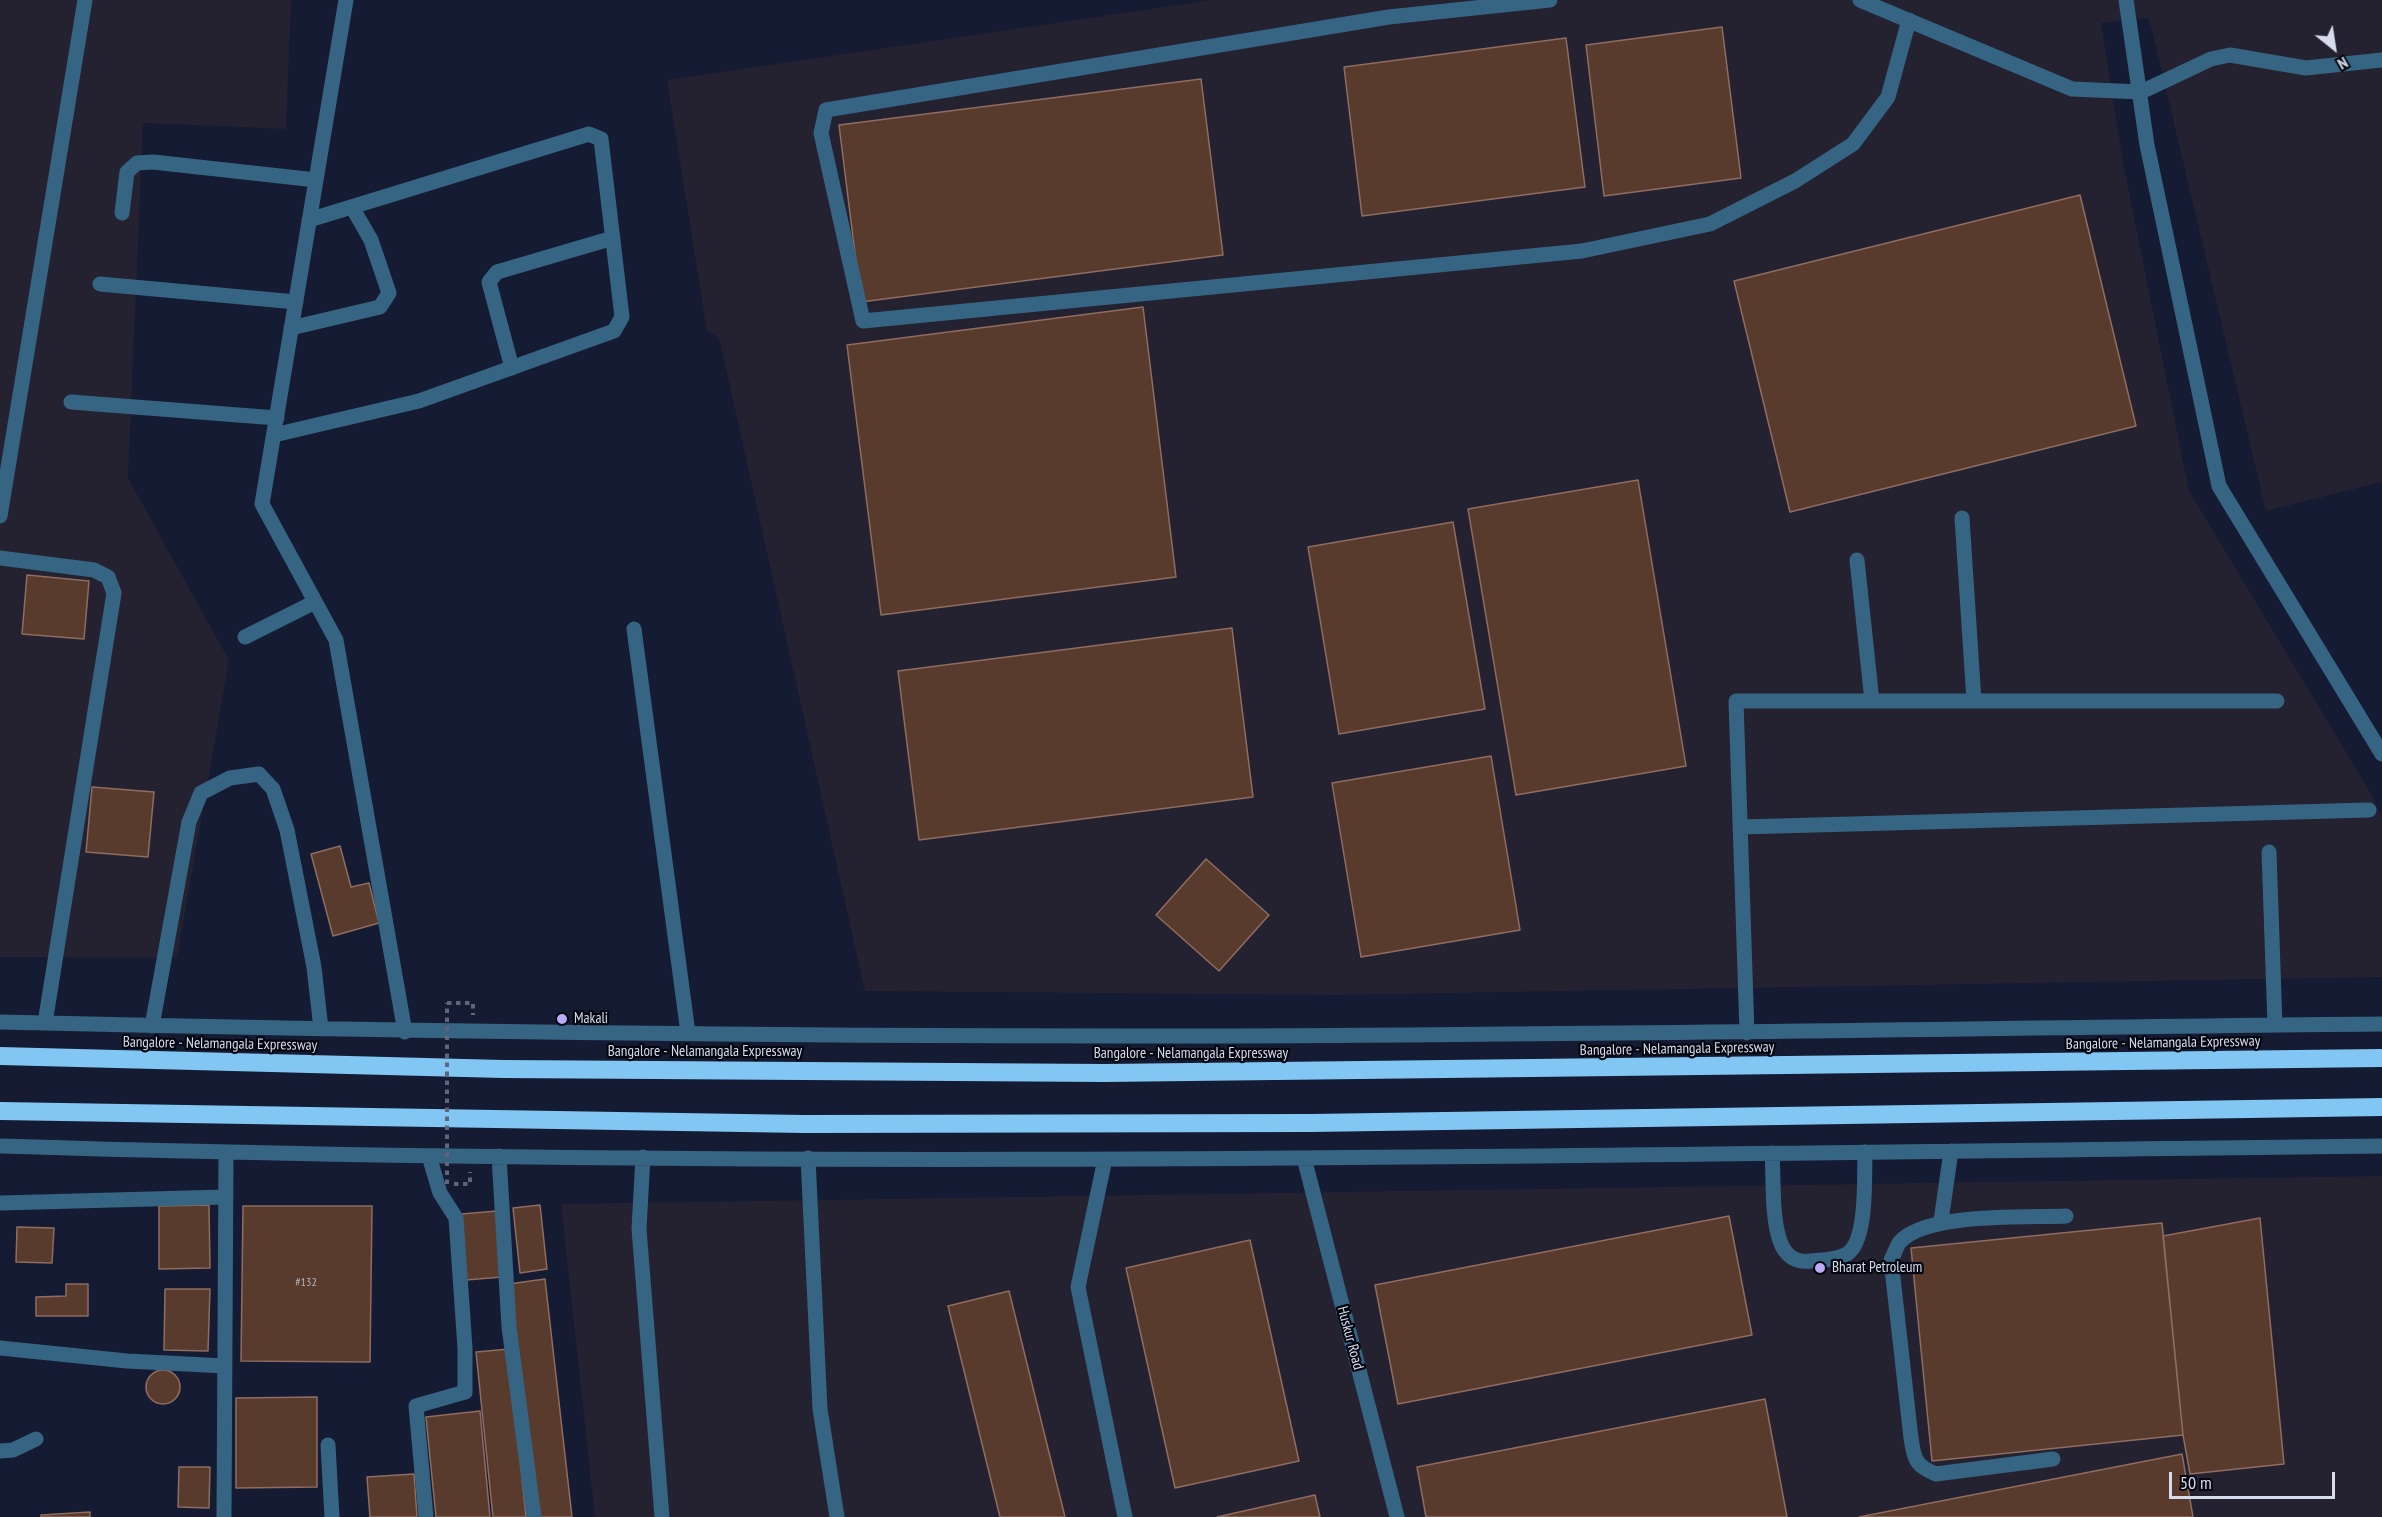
<!DOCTYPE html>
<html>
<head>
<meta charset="utf-8">
<style>
  body { margin:0 }
  #map { position:relative; width:2382px; height:1517px; overflow:hidden; background:#151b33; font-family:"PT Sans Narrow",sans-serif }
  canvas { display:block }
  .north { position:absolute; left:2304px; top:18px; width:60px; height:60px; -webkit-text-stroke:4px #050710; paint-order:stroke; rotate:150deg; font-size:16px; font-weight:700; line-height:24px; text-align:center; color:#d6dcec }
  .north::after { content:''; display:block; margin:auto; width:21px; height:27px; background:#d6dcec; clip-path:polygon(50% 0,100% 100%,50% 72%,0 100%) }
  .scale { position:absolute; left:2169px; top:1472px; width:166px; height:27px; box-sizing:border-box; border:3px solid #d6dcec; border-top:0; padding-left:8px; font-size:18px; line-height:21px; white-space:nowrap; color:#d6dcec; -webkit-text-stroke:4px #050710; paint-order:stroke }
</style>
</head>
<body>
<div id="map">
<canvas width="2382" height="1517"></canvas>
<div class="north">N</div>
<div class="scale">50 m</div>
</div>
<script>
const g = document.querySelector('canvas').getContext('2d');
g.lineJoin = 'round';
function fill(path, color) { g.fillStyle = color; g.fill(path, 'evenodd'); }
function stroke(path, color, width, dash) { g.strokeStyle = color; g.lineWidth = width; g.lineCap = dash ? 'butt' : 'round'; g.setLineDash(dash || []); g.stroke(path); }
function write(font, color, halo, rows, align = 'center') {
  g.font = font + ' "PT Sans Narrow",sans-serif'; g.lineWidth = 4.5; g.setLineDash([]); g.textBaseline = 'middle'; g.strokeStyle = halo; g.fillStyle = color; for (const [text, x, y, turn = 0] of rows) {
    g.save(); g.translate(x, y); g.rotate((+turn || 0) * Math.PI / 180); g.textAlign = isNaN(turn) ? turn : align; if (halo) g.strokeText(text, 0, 0); g.fillText(text, 0, 0); g.restore();
  }
}
fill(new Path2D(`
  M 0,0 L 291,0 L 286,129 L 143,123 L 128,478 L 229,660 L 177,958 L 0,957 Z
  M 1212,0 L 2382,0 L 2382,482 L 2266,511 L 2149,18 L 2101,23 L 2123,162 L 2189,491 L 2366,785 L 2382,817 L 2382,977 L 1335,995 L 865,991 L 719,338 L 707,331 L 667,80 Z
  M 2382,1176 L 2382,1517 L 595,1517 L 561,1204 Z`), '#242131');
const building = new Path2D(`
  M 1722,27 L 1741,178 L 1604,196 L 1586,45 Z
  M 1566,38 L 1585,187 L 1362,216 L 1344,67 Z
  M 1201,79 L 1223,255 L 861,302 L 839,125 Z
  M 2080,195 L 2136,426 L 1790,512 L 1734,281 Z
  M 1143,307 L 1176,577 L 881,615 L 847,345 Z
  M 1638,480 L 1686,766 L 1516,795 L 1468,509 Z
  M 1453,522 L 1485,709 L 1339,734 L 1308,547 Z
  M 27,575 L 89,581 L 84,639 L 22,634 Z
  M 1232,628 L 1253,797 L 919,840 L 898,671 Z
  M 1491,756 L 1520,930 L 1361,957 L 1332,783 Z
  M 92,787 L 154,792 L 148,857 L 86,852 Z
  M 340,846 L 351,887 L 369,883 L 379,923 L 333,936 L 311,854 Z
  M 1206,859 L 1269,915 L 1219,971 L 1156,915 Z
  M 209,1205 L 210,1268 L 159,1269 L 159,1206 Z
  M 540,1205 L 547,1269 L 520,1273 L 513,1208 Z
  M 243,1206 L 372,1206 L 370,1362 L 241,1361 Z
  M 497,1211 L 502,1277 L 466,1280 L 461,1214 Z
  M 1729,1216 L 1752,1335 L 1398,1404 L 1375,1285 Z
  M 2260,1218 L 2284,1464 L 2190,1474 L 2183,1435 L 2163,1236 Z
  M 2162,1223 L 2183,1435 L 1932,1461 L 1911,1248 Z
  M 17,1227 L 54,1228 L 52,1263 L 16,1262 Z
  M 1250,1240 L 1299,1461 L 1175,1488 L 1126,1268 Z
  M 545,1279 L 572,1517 L 537,1517 L 509,1284 Z
  M 66,1284 L 88,1284 L 88,1316 L 36,1316 L 36,1297 L 66,1296 Z
  M 165,1289 L 210,1289 L 208,1351 L 164,1350 Z
  M 1009,1291 L 1065,1517 L 1000,1517 L 948,1306 Z
  M 509,1349 L 526,1517 L 493,1517 L 476,1352 Z
  M146 1387a17 17 0 1 1 34 0a17 17 0 1 1-34 0Z
  M 317,1397 L 317,1487 L 236,1488 L 236,1398 Z
  M 1765,1399 L 1787,1517 L 1426,1517 L 1417,1467 Z
  M 480,1411 L 490,1517 L 436,1517 L 426,1417 Z
  M 2182,1454 L 2193,1517 L 1859,1517 Z
  M 179,1467 L 210,1467 L 209,1508 L 178,1507 Z
  M 414,1474 L 417,1517 L 370,1517 L 367,1477 Z
  M 1315,1495 L 1320,1517 L 1217,1517 Z
  M 90,1512 L 90,1517 L 41,1517 L 41,1515 Z`);
fill(building, '#593b2e');
stroke(building, '#8f6d60', 1.5);
stroke(new Path2D(`
  M 447,1003 L 473,1003 L 473,1015
  M 454,1184 L 470,1184 L 470,1172`), '#5f657a', 4, [4.5, 4.5]);
stroke(new Path2D(`
  M 346,0 L 262,504 L 336,640 L 405,1032
  M 1550,0 L 1389,17 L 826,110 L 821,133 L 863,321 L 1582,251 L 1710,224 L 1795,181 L 1853,144 L 1888,97 L 1909,20
  M 1860,0 L 2072,89 L 2141,92 L 2211,59 L 2230,55 L 2306,68 L 2382,60
  M 2126,0 L 2147,145 L 2219,486 L 2382,754
  M 122,213 L 127,172 L 137,163 L 153,162 L 316,180
  M 100,284 L 296,302
  M 291,328 L 380,307 L 389,293 L 371,240 L 352,207
  M 512,368 L 489,282 L 497,272 L 613,238
  M 71,402 L 277,418
  M 274,435 L 419,401 L 614,331 L 622,317 L 601,139 L 589,134 L 309,220
  M 0,516 L 85,0
  M 1962,518 L 1974,701
  M 0,558 L 94,570 L 108,577 L 114,593 L 45,1023
  M 1857,560 L 1872,701
  M 634,629 L 688,1033
  M 245,637 L 315,602
  M 1741,827 L 2369,810
  M 2269,852 L 2275,1025
  M 0,1022 C 379,1031 758,1036 1137,1036 C 1552,1036 1967,1028 2382,1024
  M 152,1026 L 189,822 L 201,793 L 230,778 L 259,774 L 273,789 L 287,830 L 314,967 L 321,1029
  M 1747,1033 L 1736,701 L 2277,701
  M 0,1146 C 794,1171 1588,1155 2382,1146
  M 1772,1153 C 1774,1180 1771,1214 1780,1241 C 1785,1256 1796,1263 1811,1261 C 1823,1260 1836,1260 1847,1254 C 1868,1241 1864,1175 1865,1152
  M 499,1156 L 509,1327 L 534,1517
  M 643,1157 L 639,1229 L 662,1517
  M 808,1158 L 820,1409 L 837,1517
  M 1304,1158 L 1397,1517
  M 1105,1159 L 1078,1287 L 1125,1517
  M 0,1203 L 226,1197
  M 1941,1221 L 1951,1151
  M 0,1348 L 127,1361 L 225,1366
  M 328,1445 L 332,1517
  M 0,1451 L 13,1450 L 36,1439
  M 2053,1459 L 1936,1474 C 1916,1466 1914,1460 1911,1438 L 1891,1260 C 1894,1255 1896,1248 1899,1243 C 1924,1212 2027,1218 2066,1216
  M 224,1517 L 226,1153
  M 426,1517 L 416,1406 L 465,1392 L 465,1348 L 456,1218 L 440,1193 L 429,1156`), '#366583', 15);
stroke(new Path2D(`
  M 0,1056 L 503,1069 L 1105,1073 L 2382,1058
  M 0,1111 L 804,1124 L 1311,1123 L 2382,1107`), '#82c7f4', 18);
stroke(new Path2D(`
  M 447,1184 L 447,1003`), '#5f657a', 4, [4.5, 4.5]);
for (const [x, y, r, color] of [
  [562,1019,6,"#bbaaf6"],
  [1820,1268,6,"#bbaaf6"]
]) { const dot = new Path2D(); dot.arc(x, y, r, 0, 2 * Math.PI); g.fillStyle = color; g.fill(dot); stroke(dot, '#050710', 2); }
write('12px', '#b7b4bc', null, [
  ["#132",306,1283]
]);
write('15px', '#d6dcec', '#050710', [
  ["Makali",574,1019],
  ["Bharat Petroleum",1832,1268]
], 'left');
write('15px', '#d6dcec', '#050710', [
  ["Bangalore - Nelamangala Expressway",2163,1043,-1],
  ["Bangalore - Nelamangala Expressway",220,1044,1],
  ["Bangalore - Nelamangala Expressway",1677,1049,-1],
  ["Bangalore - Nelamangala Expressway",705,1052],
  ["Bangalore - Nelamangala Expressway",1191,1054],
  ["Huskur Road",1350,1338,75]
]);
</script>
</body>
</html>
